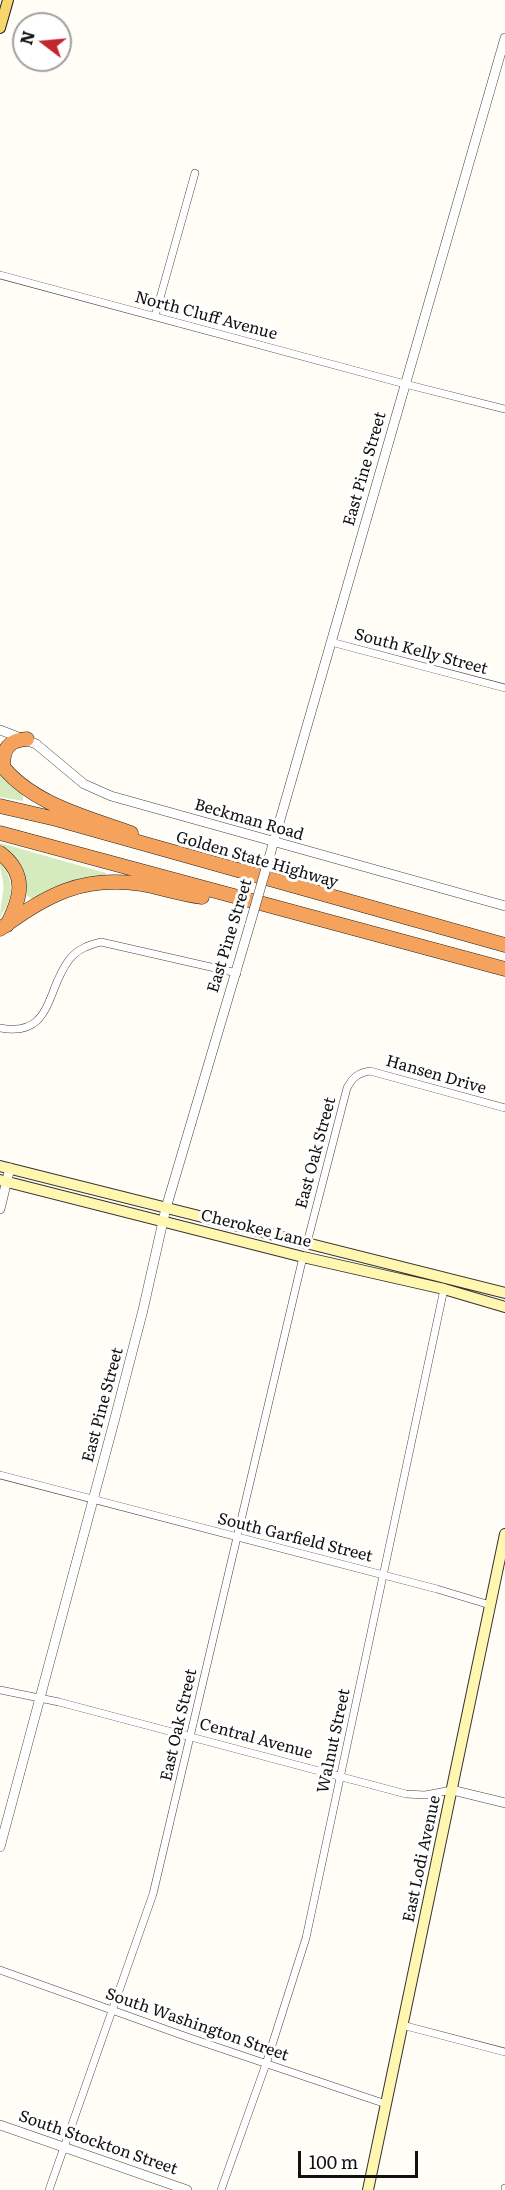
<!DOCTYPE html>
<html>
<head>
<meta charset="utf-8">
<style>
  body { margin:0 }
  #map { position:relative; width:505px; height:2190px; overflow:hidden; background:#fffdf5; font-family:Literata,serif }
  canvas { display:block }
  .north { position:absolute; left:12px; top:12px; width:60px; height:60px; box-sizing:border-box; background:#fff; border:2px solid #a0a0a0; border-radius:50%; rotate:286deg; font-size:16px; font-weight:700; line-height:24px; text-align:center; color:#111 }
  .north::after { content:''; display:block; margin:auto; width:21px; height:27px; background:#c4262e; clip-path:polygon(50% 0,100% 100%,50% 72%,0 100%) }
  .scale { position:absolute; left:298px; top:2151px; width:120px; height:27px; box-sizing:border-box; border:3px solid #111; border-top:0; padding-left:8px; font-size:18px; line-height:21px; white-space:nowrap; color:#111; -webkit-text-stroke:4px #fff; paint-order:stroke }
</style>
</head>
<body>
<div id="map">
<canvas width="505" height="2190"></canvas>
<div class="north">N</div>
<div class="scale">100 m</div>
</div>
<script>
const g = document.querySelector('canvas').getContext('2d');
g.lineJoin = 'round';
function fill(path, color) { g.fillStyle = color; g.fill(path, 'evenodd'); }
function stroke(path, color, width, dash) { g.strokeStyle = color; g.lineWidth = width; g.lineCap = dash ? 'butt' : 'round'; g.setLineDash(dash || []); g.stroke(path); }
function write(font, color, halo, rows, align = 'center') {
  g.font = font + ' Literata,serif'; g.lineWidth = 6; g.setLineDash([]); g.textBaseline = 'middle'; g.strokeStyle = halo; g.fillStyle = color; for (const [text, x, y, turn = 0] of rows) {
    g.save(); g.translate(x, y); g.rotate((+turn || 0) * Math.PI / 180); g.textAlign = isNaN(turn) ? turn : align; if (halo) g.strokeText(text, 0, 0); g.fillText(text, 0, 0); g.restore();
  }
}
fill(new Path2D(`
  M 0,775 L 23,795 L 23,801 L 0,797 Z
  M 0,843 L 106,873 L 105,878 L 33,900 L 25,894 L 0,849 Z
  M 0,862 C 15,881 14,898 0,917 C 0,908 2,901 3,892 C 5,882 0,873 0,862 Z`), '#d5ebbd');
const minor = new Path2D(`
  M 0,275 L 405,384 L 505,409
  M 155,316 L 195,173
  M 331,642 L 505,688
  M 0,1028 C 53,1038 46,989 69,960 C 77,949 89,945 101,942 L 237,973
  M 307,1243 L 347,1088 C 353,1077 358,1073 370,1071 L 505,1108
  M 0,1475 L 437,1589 L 490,1605
  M 0,1690 L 59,1702 L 406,1794 L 425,1795 L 452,1790
  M 0,1970 L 190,2038 L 386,2104
  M 402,2025 L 505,2052
  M 49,2190 L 153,1894 L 303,1257
  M 221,2190 L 266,2064 L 306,1938 L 444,1289
  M 505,2190 L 505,2188`);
const tertiary = new Path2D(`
  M 0,730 L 36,744 L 84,784 L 111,796 L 505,906
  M 269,858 L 505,38
  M 0,1209 L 10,1168
  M 452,1790 L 505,1803
  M 0,1847 L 115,1418 L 143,1310 L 166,1208 L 250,924
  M 0,2125 L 187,2190`);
const secondary = new Path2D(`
  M 0,1166 L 505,1293
  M 0,1180 L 303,1257 L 444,1289 L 505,1307
  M 368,2190 L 505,1534`);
const primary = new Path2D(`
  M 0,28 L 8,0`);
const motorway = new Path2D(`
  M 0,763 C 29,803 86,817 131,833
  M 3,767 C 3,748 9,740 27,739
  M 0,806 L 56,819 L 505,945
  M 0,833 L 505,969
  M 0,853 C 28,874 21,898 7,925
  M 0,929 C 48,895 81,875 142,884 C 162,888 182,895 202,897`);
stroke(minor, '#444', 8);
stroke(tertiary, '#444', 10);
stroke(secondary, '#333', 12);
stroke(primary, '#222', 12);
stroke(motorway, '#222', 15);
stroke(minor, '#fff', 7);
stroke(tertiary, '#fff', 9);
stroke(secondary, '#fff6b0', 10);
stroke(primary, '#f9d66b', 10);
stroke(motorway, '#f5a25d', 14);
const tertiaryBridge = new Path2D(`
  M 250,924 L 269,858`);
stroke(tertiaryBridge, '#444', 10, []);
stroke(tertiaryBridge, '#fff', 9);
write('16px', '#111', '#fff', [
  ["North Cluff Avenue",206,316,15],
  ["East Pine Street",365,469,-74],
  ["South Kelly Street",421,652,15],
  ["Beckman Road",249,820,16],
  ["Golden State Highway",257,860,16],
  ["East Pine Street",230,936,-73],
  ["Hansen Drive",436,1075,16],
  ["East Oak Street",316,1153,-75],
  ["Cherokee Lane",256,1229,14],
  ["East Pine Street",103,1405,-75],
  ["South Garfield Street",295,1538,14],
  ["East Oak Street",179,1725,-77],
  ["Central Avenue",256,1739,15],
  ["Walnut Street",334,1741,-78],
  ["East Lodi Avenue",422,1859,-78],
  ["South Washington Street",197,2025,19],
  ["South Stockton Street",98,2143,19]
]);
</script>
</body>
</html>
